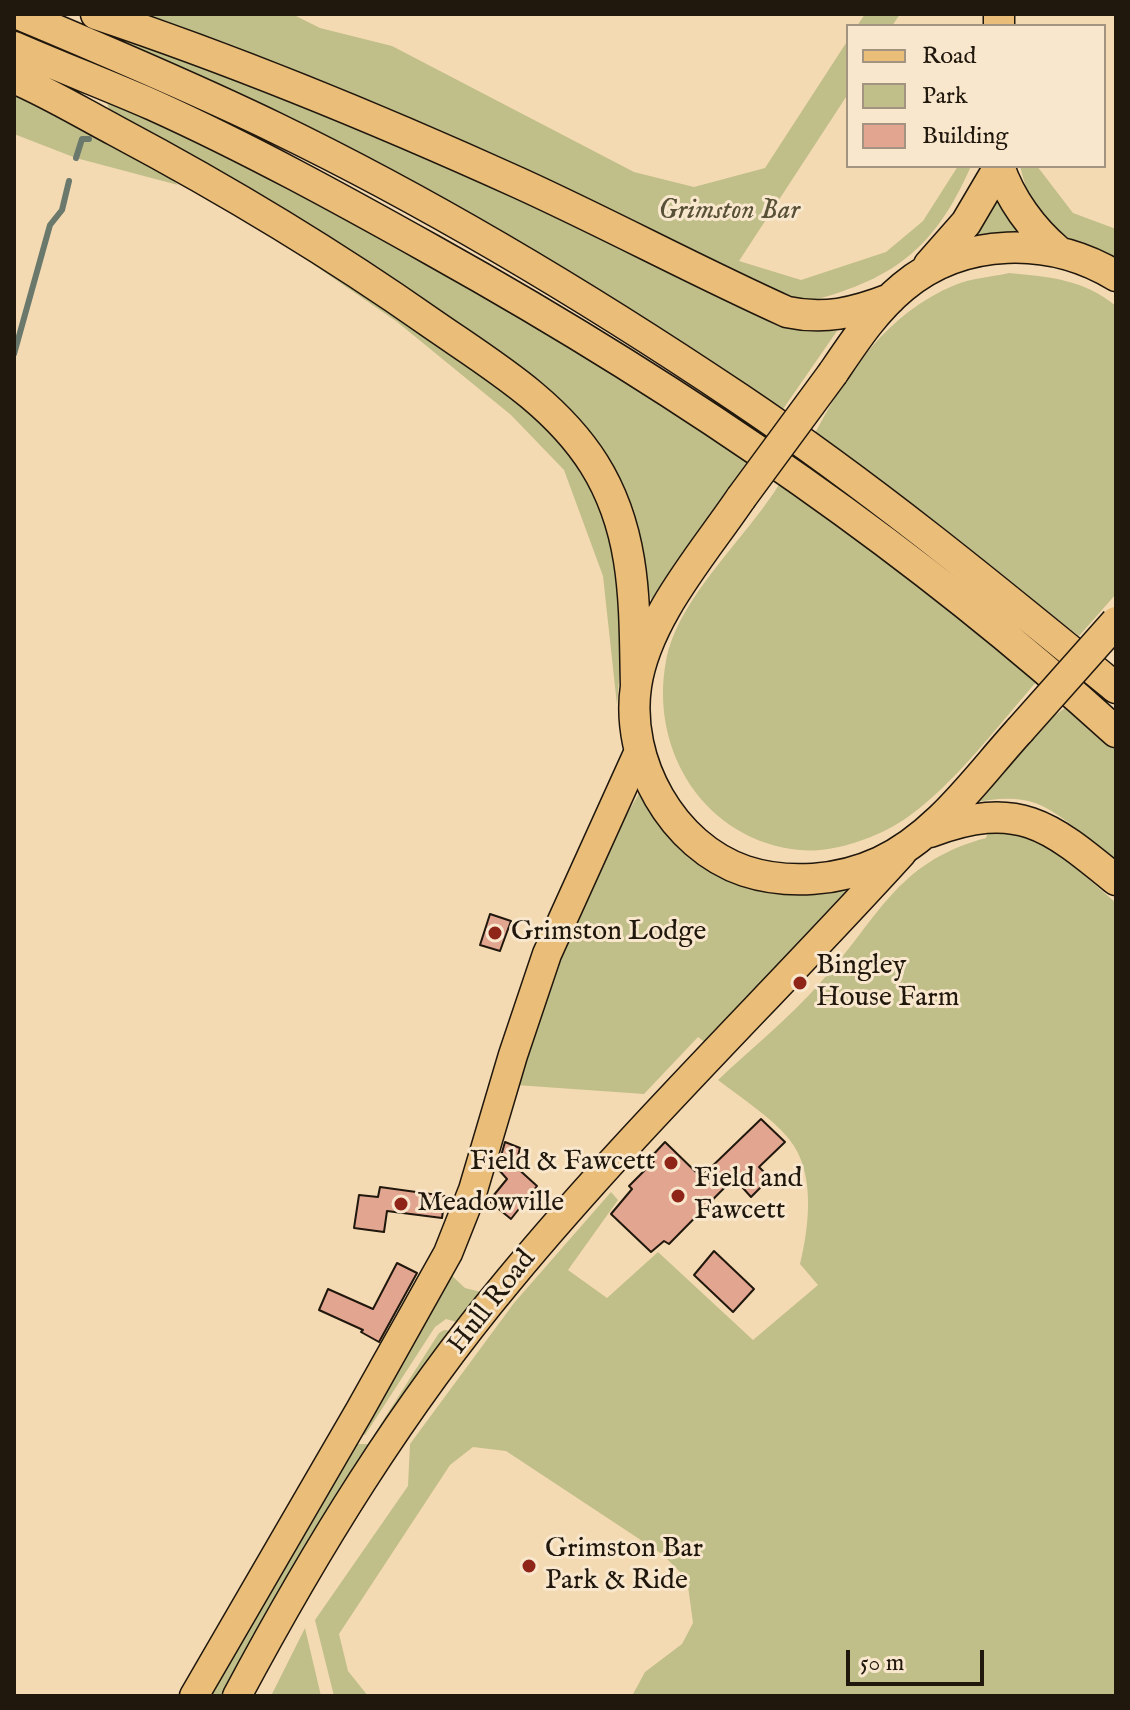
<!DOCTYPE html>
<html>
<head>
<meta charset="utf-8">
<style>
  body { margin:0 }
  #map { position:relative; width:1130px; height:1710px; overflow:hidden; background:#f4dab2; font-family:"IM FELL English",serif }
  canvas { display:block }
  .frame { position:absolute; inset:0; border:16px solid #20170d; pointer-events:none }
  .legend { position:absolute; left:846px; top:24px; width:260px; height:144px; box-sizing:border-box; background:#f8e7cd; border:2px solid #a29480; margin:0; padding:10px 14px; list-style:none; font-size:24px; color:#20170d }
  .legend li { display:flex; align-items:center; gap:16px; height:40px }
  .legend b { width:40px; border:2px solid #a29480 }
  .scale { position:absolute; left:846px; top:1650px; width:138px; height:36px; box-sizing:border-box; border:4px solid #20170d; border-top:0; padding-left:10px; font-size:24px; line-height:28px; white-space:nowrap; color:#20170d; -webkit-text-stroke:6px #f8e7cd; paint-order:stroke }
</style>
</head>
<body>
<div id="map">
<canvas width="1130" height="1710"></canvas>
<div class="frame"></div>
<ul class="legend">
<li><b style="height:10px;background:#eabd79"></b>Road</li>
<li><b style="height:22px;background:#c0be89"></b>Park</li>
<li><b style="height:22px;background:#e2a590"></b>Building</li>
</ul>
<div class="scale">50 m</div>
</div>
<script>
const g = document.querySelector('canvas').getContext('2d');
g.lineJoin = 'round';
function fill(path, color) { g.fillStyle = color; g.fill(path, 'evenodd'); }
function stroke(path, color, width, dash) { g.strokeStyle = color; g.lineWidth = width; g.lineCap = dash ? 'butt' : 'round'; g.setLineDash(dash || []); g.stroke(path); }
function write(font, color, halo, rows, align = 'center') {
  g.font = font + ' "IM FELL English",serif'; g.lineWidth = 6; g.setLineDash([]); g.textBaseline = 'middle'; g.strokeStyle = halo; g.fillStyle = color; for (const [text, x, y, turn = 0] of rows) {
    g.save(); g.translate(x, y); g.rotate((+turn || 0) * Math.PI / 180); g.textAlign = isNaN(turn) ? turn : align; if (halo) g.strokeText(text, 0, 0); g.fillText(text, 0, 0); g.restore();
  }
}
fill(new Path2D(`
  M 140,14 L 292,14 L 320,28 L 392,46 L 634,172 L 694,187 L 765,168 L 848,40 L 848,94 L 739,261 L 801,280 L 886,252 L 923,221 L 958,166 L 971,166 C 934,251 892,280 804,303 L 385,112 L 219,41 Z
  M 865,14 L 900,14 L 892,26 L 857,26 Z
  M 109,29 L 387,135 L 810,330 L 837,331 L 781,412 L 106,36 Z
  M 14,95 C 70,121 133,143 178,185 L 76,158 L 14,134 Z
  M 106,99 L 233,159 L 493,295 L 748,460 L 651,600 L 641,552 L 590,435 L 111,116 Z
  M 1020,166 L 1037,166 L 1073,213 L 1116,229 L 1116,261 C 1063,244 1033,223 1020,166 Z
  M 994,195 L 1026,233 L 989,241 L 971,237 Z
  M 263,230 L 506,386 L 579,460 L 604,507 L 625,605 L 617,705 L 603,576 L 564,470 L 511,415 L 396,321 Z
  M 1009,273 C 1050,277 1083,279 1116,306 L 1116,594 L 1079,636 L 814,435 C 847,373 887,313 955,285 C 971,278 992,277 1009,273 Z
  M 780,483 L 847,531 L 1038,680 C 998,725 941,803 888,829 C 863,842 828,853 800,850 C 705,841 649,751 666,661 C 678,597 746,539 780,483 Z
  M 1068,706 L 1116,749 L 1116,862 C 1096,846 1058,810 1035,803 C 1015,796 992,799 973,803 L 1028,734 Z
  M 643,786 L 702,855 L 846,883 L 851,890 L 706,1043 L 698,1037 L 644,1094 L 516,1085 L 567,940 L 599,864 Z
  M 988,832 L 1023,833 L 1053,848 L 1116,903 L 1116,1696 L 632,1696 L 645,1672 L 682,1644 L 693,1623 L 687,1579 L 662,1554 L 506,1451 L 473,1447 L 450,1465 L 339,1634 L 348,1671 L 368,1696 L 334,1696 L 315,1620 L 408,1486 L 410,1444 L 514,1303 L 611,1192 L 618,1200 L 568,1270 L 607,1298 L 658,1252 L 753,1340 L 818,1285 L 800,1264 C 809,1226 816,1172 789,1139 C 770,1116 741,1098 718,1080 C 752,1048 789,1018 820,983 C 878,920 895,862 986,838 Z
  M 448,1272 L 465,1288 L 485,1293 L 460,1323 L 446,1319 L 435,1327 L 365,1435 L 358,1434 Z
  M 444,1330 L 454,1331 L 262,1623 L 222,1696 L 206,1696 L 353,1444 L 368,1444 L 439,1333 Z
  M 305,1628 L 321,1696 L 271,1696 Z`), '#c0be89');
stroke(new Path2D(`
  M 76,158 L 82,139 L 89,139
  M 14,354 L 50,225 L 62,210 L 69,181`), '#6a796b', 6);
const building = new Path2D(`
  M 490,914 L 511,921 L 500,951 L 480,945 Z
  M 761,1119 L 785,1142 L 759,1167 L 770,1178 L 751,1197 L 734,1178 L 669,1244 L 664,1241 L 651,1252 L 611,1214 L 632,1189 L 629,1186 L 654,1161 L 651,1157 L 665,1142 L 701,1177 Z
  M 505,1142 L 520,1148 L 515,1166 L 537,1186 L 511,1219 L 489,1201 L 507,1179 L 499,1170 L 499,1163 Z
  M 380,1187 L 445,1196 L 442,1218 L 387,1211 L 384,1232 L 354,1228 L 359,1195 L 378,1197 Z
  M 714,1251 L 754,1289 L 733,1312 L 694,1275 Z
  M 397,1263 L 417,1273 L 379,1342 L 361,1332 L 363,1330 L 319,1310 L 328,1289 L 373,1309 Z`);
fill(building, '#e2a590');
stroke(building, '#20170d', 2);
const primary = new Path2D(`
  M 194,1696 L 360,1410 L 448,1253 L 473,1190 L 513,1055 L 547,954 L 639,751
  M 237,1696 C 315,1550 402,1408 508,1281 C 632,1131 772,996 902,853`);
const trunk = new Path2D(`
  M 18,14 C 104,50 189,86 274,127 C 435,205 591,299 740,399 C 871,487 994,588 1116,688
  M 96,14 C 240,62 380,120 519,183 C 609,224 696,271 787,312 C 824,320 854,313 890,299
  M 999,14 L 999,26
  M 14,47 C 60,67 107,85 153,105 C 248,148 341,199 432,250 C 676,386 909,544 1116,732
  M 14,78 C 49,93 82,113 116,131 C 225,189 330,252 431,323 C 490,364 555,402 594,464 C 638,534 634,609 636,687
  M 999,166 C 1010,199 1032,229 1058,251
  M 929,265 L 966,223 L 999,167
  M 833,373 C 854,342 874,311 903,287 C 963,237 1050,236 1116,276
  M 741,498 C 703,554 646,618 636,686 C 625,761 672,846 745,871 C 788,885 839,881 880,862 C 938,835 978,776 1020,730
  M 930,832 C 1018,799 1049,825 1116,880`);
stroke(primary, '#20170d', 31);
stroke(trunk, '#20170d', 33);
stroke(primary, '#eabd79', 28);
stroke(trunk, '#eabd79', 30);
const trunkBridge = new Path2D(`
  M 741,498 L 833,373
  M 1020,730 L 1116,622`);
stroke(trunkBridge, '#20170d', 33, []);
stroke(trunkBridge, '#eabd79', 30);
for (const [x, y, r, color] of [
  [495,933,8,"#8f2418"],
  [800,983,8,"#8f2418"],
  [671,1163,8,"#8f2418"],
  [678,1196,8,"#8f2418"],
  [401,1204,8,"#8f2418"],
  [529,1566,8,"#8f2418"]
]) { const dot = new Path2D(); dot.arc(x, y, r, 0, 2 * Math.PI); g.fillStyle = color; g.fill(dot); stroke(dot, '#f8e7cd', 3); }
write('italic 28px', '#585138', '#f8e7cd', [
  ["Grimston Bar",729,212]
]);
write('28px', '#20170d', '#f8e7cd', [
  ["Grimston Lodge",511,933],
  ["Bingley",816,967],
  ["House Farm",816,999],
  ["Field & Fawcett",655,1163,"right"],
  ["Field and",694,1180],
  ["Fawcett",694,1212],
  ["Meadowville",417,1204],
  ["Grimston Bar",545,1550],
  ["Park & Ride",545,1582]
], 'left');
write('28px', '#20170d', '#f8e7cd', [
  ["Hull Road",493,1303,-52]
]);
</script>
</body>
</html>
